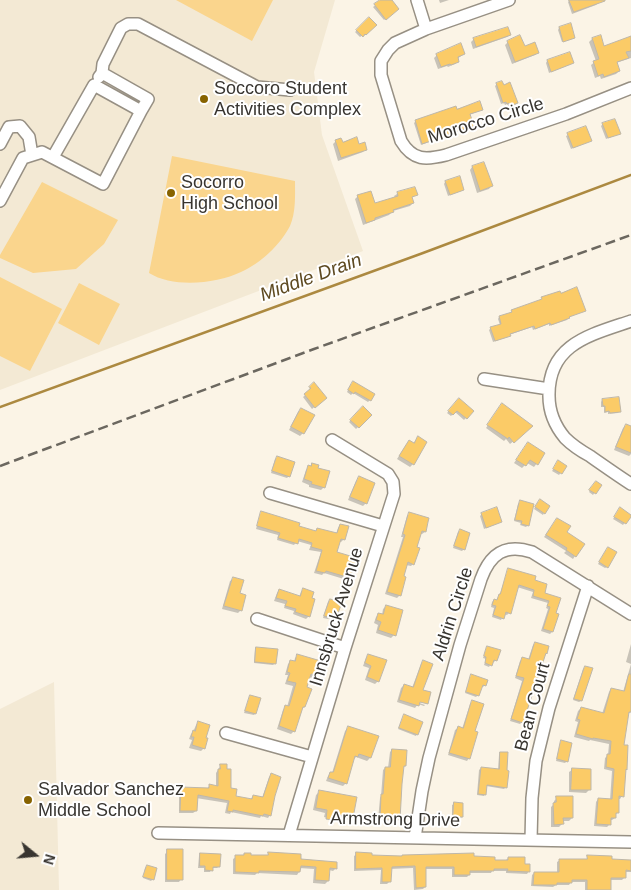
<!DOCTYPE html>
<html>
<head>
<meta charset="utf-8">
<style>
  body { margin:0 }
  #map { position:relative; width:631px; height:890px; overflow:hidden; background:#fbf4e6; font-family:Helvetica,sans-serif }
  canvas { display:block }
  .north { position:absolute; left:10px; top:830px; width:50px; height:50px; -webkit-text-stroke:4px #fff; paint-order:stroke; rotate:107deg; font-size:14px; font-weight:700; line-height:20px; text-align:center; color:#383530 }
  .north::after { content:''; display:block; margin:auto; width:18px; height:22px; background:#383530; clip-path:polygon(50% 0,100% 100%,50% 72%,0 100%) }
</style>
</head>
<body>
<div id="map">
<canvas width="631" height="890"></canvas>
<div class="north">N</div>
</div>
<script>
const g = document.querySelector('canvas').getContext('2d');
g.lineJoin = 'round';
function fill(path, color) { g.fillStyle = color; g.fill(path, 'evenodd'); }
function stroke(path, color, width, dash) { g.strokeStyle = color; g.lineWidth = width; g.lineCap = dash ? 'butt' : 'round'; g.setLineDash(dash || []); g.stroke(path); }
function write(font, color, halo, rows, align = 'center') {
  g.font = font + ' Helvetica,sans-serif'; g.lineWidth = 4; g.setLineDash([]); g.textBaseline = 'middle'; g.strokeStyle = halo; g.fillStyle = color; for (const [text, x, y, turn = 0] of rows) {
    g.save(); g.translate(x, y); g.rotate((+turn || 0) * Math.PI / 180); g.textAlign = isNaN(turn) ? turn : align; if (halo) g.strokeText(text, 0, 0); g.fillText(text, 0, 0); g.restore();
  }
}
fill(new Path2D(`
  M 0,0 L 335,0 L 314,72 L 322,135 L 363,251 L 0,390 Z
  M 54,682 L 59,890 L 0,890 L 0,709 Z`), '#f3e9d4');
fill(new Path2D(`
  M 176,0 L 273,0 L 252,41 Z
  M 172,156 L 295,181 C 295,195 296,212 290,226 C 280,245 261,263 241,272 C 216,284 173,288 149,273 Z
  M 42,182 L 118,220 L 104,244 L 76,269 L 33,273 L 0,258 L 0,255 Z
  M 0,277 L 62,309 L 30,371 L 0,356 Z
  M 79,283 L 120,304 L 99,345 L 58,323 Z`), '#fad58d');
fill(new Path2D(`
  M 382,0 L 390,0 L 397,9 L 384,20 L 373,7 Z
  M 439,0 L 449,0 L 440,3 Z
  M 570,0 L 602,0 L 596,5 L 572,14 L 568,2 Z
  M 369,19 L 375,25 L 364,36 L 363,35 L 360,37 L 355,32 Z
  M 559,28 L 574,37 L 572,39 L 562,42 L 558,30 Z
  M 510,35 L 507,37 L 473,49 L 471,42 L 474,39 Z
  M 600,37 L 604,47 L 631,37 L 631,58 L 616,63 L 619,71 L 616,74 L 601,79 L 600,76 L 595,78 L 591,65 L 596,61 L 589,42 L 592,39 Z
  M 508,42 L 524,48 L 538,52 L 535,55 L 512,64 L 505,45 Z
  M 570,53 L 573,63 L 571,64 L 549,73 L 546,63 L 547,61 Z
  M 464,54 L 457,59 L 458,61 L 455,64 L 448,67 L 447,66 L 438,69 L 434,58 L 437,55 Z
  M 497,84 L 517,103 L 515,105 L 509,107 L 507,104 L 505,105 L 504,103 L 501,104 L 495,86 Z
  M 456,110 L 480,111 L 469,115 L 473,126 L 471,127 L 421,145 L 414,123 L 416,121 Z
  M 603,124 L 619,134 L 617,135 L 606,139 L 601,126 Z
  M 568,135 L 588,142 L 571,149 L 566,136 Z
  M 336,141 L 342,144 L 365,149 L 363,152 L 338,161 L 333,144 Z
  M 472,167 L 491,186 L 489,189 L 477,193 L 470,170 Z
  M 445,182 L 463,190 L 461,191 L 448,196 L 444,184 Z
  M 414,188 L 416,195 L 411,198 L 413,203 L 410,206 L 393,211 L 389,215 L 363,225 L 355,199 L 358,196 L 374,205 L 395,198 L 394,196 L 397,194 Z
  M 559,293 L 584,311 L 569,317 L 567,320 L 549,326 L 549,324 L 533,330 L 532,327 L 509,335 L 508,337 L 493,342 L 489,330 L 491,328 L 500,325 L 498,319 L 499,317 L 510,314 L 510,313 L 512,311 Z
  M 314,384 L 325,398 L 312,409 L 303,397 L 310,391 L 309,389 Z
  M 351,384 L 370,400 L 368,402 L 353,393 L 351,395 L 347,392 Z
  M 459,400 L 472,411 L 464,420 L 455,412 L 451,416 L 447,413 Z
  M 602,400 L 619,411 L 618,413 L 608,414 L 608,412 L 604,413 L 604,407 L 601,407 L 601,402 Z
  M 363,408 L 370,415 L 356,429 L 349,422 Z
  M 500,408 L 532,426 L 510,444 L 506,439 L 504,441 L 486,428 Z
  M 301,409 L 303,433 L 300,436 L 289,430 L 298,412 Z
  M 626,426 L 631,428 L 631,454 L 629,456 L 614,450 L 623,428 Z
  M 415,441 L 413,464 L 410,467 L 397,459 L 406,445 L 409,442 L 413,444 Z
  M 526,446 L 544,454 L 534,467 L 527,463 L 522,468 L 514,463 Z
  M 277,458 L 289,476 L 287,478 L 271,473 L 275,459 Z
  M 312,464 L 324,487 L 321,490 L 309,487 L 309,485 L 302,482 L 306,470 Z
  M 557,464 L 565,467 L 559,475 L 552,471 Z
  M 359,478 L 366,503 L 363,506 L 348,500 L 356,481 Z
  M 594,484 L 600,485 L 593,495 L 589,492 Z
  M 520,502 L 528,525 L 526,527 L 520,525 L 521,523 L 514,521 L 518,504 Z
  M 538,502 L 544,513 L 543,515 L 534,509 Z
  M 619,511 L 630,516 L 623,525 L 613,519 Z
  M 262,513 L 297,527 L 315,532 L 317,529 L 336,534 L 338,528 L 340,525 L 344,539 L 341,542 L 339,541 L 335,552 L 349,578 L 347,580 L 324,573 L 322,575 L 314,573 L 321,552 L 309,550 L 311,545 L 297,541 L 294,545 L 277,540 L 278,535 L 256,529 L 260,515 Z
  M 410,514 L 425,532 L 422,534 L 420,534 L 413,564 L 411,566 L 406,565 L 400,595 L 397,598 L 385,594 L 403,537 L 401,537 L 407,516 Z
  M 482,514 L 500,522 L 499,523 L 484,529 L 480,516 Z
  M 557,519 L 565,533 L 575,556 L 573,559 L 564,553 L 566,551 L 544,537 Z
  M 460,531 L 464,549 L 462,551 L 453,548 L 458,532 Z
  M 606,550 L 607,567 L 605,568 L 598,564 Z
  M 509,570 L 533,581 L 543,593 L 559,598 L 552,632 L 550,634 L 541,631 L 548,609 L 546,608 L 548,603 L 531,598 L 533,592 L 517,587 L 509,613 L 507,615 L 504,614 L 501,620 L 492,617 L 494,608 L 491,607 L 492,602 L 494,600 L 496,601 L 498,596 L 497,600 L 499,600 Z
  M 233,579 L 239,594 L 240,611 L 238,613 L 222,609 L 230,581 Z
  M 279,590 L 299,597 L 301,592 L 303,590 L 309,616 L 306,619 L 293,614 L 294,611 L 284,608 L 285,604 L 274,601 L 277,593 Z
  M 330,600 L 340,603 L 334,619 L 333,620 L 323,618 L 328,602 Z
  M 386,606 L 394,635 L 391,638 L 376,633 L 378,625 L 374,623 L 376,617 L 379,614 L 382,615 L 383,609 Z
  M 535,643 L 522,722 L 520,724 L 510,721 L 522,681 L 515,678 L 520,661 L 523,659 L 528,660 L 533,645 Z
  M 631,644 L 631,664 L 626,662 Z
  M 487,647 L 496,660 L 494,662 L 492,662 L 489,667 L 484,665 L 486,659 L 483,658 L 486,649 Z
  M 257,648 L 275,663 L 273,665 L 254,663 L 255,650 Z
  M 298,655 L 316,675 L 313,678 L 309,677 L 305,688 L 304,707 L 301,710 L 294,731 L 291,734 L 277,729 L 283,710 L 286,707 L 287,707 L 293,686 L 285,684 L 288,675 L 285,675 L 288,664 L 291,661 L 294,662 L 295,658 Z
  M 368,655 L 378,681 L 375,684 L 365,680 L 369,668 L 363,666 L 366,658 Z
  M 423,661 L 414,701 L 425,705 L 424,706 L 418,704 L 415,708 L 397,702 L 401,688 L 404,685 L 412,688 L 421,664 Z
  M 631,664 L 631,712 L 628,714 L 622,746 L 622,796 L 620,799 L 618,799 L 618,812 L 615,815 L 615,818 L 612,820 L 610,820 L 610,824 L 607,827 L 594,826 L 596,802 L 598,799 L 610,800 L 612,771 L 604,769 L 605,758 L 608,755 L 609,744 L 590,740 L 589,741 L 574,737 L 578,722 L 575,721 L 578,711 L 581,708 L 602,714 L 609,692 L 611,689 L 623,692 Z
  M 585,667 L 591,669 L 581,701 L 579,702 L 573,700 L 583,669 Z
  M 470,677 L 485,685 L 483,687 L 481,686 L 478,695 L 476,697 L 465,693 Z
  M 250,696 L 255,714 L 254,715 L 244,713 L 249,698 Z
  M 473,701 L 473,732 L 469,758 L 467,761 L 448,755 L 455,730 L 458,728 L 462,729 L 470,704 Z
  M 403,718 L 417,734 L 416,736 L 398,729 Z
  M 198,722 L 205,738 L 204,748 L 201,751 L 189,748 L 192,740 L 189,739 L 191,734 L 193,732 L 196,725 Z
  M 348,728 L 370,758 L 367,761 L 356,757 L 353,760 L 346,783 L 343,786 L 326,781 L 328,776 L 332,773 L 345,731 Z
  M 561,741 L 567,761 L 565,763 L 556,761 L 560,743 Z
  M 392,750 L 405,766 L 403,768 L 399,819 L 397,821 L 378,820 L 380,798 L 381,796 L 383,770 L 385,768 L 388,768 L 390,752 Z
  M 501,753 L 506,787 L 504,789 L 486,786 L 485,794 L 484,796 L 477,795 L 479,770 L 481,768 L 498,770 L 499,755 Z
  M 221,765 L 230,789 L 234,797 L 250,800 L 253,796 L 262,798 L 269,777 L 271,775 L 274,796 L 270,815 L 268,818 L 261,816 L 260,818 L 231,812 L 230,814 L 225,813 L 227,803 L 196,798 L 196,811 L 193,813 L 179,813 L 179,790 L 182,788 L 207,789 L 210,785 L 216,786 L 216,773 Z
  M 572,770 L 589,790 L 586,793 L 569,792 L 569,772 Z
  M 319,792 L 352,817 L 349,820 L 332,817 L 331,820 L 331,819 L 324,817 L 325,813 L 313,810 L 316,795 Z
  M 557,798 L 572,818 L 569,821 L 562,821 L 562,824 L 559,827 L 551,827 L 551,807 L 554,804 L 554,801 Z
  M 454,804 L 462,817 L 460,819 L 452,818 L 452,805 Z
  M 168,851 L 181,879 L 179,882 L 165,882 L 165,854 Z
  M 201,854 L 219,866 L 217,868 L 212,868 L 210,872 L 204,872 L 204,868 L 198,868 L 199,856 Z
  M 244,854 L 250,856 L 266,856 L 269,854 L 336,868 L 333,871 L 329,870 L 328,881 L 325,884 L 313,883 L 314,869 L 299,868 L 299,872 L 297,875 L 257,873 L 255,875 L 233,874 L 233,859 L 236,857 L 242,857 Z
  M 357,854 L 371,856 L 473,858 L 494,861 L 506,860 L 508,858 L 524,865 L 529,871 L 527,874 L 506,873 L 506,871 L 492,871 L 491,873 L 469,873 L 469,875 L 467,877 L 452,877 L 452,869 L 424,869 L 425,887 L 423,889 L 414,890 L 413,868 L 390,869 L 390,881 L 387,884 L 380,884 L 381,870 L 354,871 L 354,856 Z
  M 588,857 L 611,861 L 631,861 L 631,872 L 624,872 L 624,878 L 622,880 L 610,880 L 610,890 L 585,890 L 585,882 L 571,882 L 569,885 L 556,885 L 553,887 L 531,886 L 532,875 L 534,873 L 557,874 L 557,862 L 560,860 L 585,861 Z
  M 147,866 L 153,879 L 151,881 L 143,878 L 145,868 Z`), '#0003');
stroke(new Path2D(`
  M 0,407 L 423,253 L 631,175`), '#ac8940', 2.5);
const building = new Path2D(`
  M 380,0 L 392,0 L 399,9 L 386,20 L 374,4 Z
  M 569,0 L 605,0 L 605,1 L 574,12 Z
  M 369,17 L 377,25 L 366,35 L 365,34 L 363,37 L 356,30 Z
  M 571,23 L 575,38 L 563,42 L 559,27 Z
  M 508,27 L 511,35 L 476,47 L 473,38 Z
  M 520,35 L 525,46 L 535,42 L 539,53 L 515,62 L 507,41 Z
  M 601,35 L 604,46 L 631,36 L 631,51 L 626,52 L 629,58 L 617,62 L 620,71 L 604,77 L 603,74 L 598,76 L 593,61 L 599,59 L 592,38 Z
  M 461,43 L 465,54 L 458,57 L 459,62 L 451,65 L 450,64 L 441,67 L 436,54 Z
  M 570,52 L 574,63 L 551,72 L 547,60 Z
  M 502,81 L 504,85 L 510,82 L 518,103 L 510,106 L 509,103 L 507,104 L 506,102 L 503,103 L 496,83 Z
  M 480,101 L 483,110 L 470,114 L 474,126 L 422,144 L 415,120 L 456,106 L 457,109 Z
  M 615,119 L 621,134 L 608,138 L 602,123 Z
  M 586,126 L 592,141 L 573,148 L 567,133 Z
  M 357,137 L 359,144 L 365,142 L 367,150 L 341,158 L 335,140 L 341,138 L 343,142 Z
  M 484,162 L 493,186 L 480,191 L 472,166 Z
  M 460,176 L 464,190 L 450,195 L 445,181 Z
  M 415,187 L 418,195 L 412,197 L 414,203 L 393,210 L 394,212 L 375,218 L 375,220 L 366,223 L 357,195 L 371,191 L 375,203 L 398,196 L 397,192 Z
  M 577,287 L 586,311 L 569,317 L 570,318 L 551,325 L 550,323 L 535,329 L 534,326 L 510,334 L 511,336 L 495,341 L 490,327 L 501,324 L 499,316 L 512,312 L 511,310 L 542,299 L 541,297 L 560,291 L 561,293 Z
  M 353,381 L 375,394 L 371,401 L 355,392 L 354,394 L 348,390 Z
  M 314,382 L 327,398 L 315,408 L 304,394 L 311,388 L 309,387 Z
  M 619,397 L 621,412 L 610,413 L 609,411 L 605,412 L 605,406 L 603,406 L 602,399 Z
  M 459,398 L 474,411 L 467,419 L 457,411 L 453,415 L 448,411 Z
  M 502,403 L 533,426 L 514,443 L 509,437 L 508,439 L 487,425 Z
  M 363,406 L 372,415 L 359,428 L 350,420 Z
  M 301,408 L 315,415 L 304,434 L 291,427 Z
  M 626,424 L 631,426 L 631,453 L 616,447 Z
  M 418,436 L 427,442 L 414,465 L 399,456 L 409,440 L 414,443 Z
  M 528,442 L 545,453 L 538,465 L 530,460 L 526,466 L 516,460 Z
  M 277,456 L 295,462 L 290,477 L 272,471 Z
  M 558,460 L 567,466 L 562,474 L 553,469 Z
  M 312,463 L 319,465 L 318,468 L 330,471 L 325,488 L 311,484 L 312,482 L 304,479 L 308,465 L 311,466 Z
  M 359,476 L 375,483 L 367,504 L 350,497 Z
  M 596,481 L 602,485 L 596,494 L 589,490 Z
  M 540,499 L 550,506 L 545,514 L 535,507 Z
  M 520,500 L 534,504 L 529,526 L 521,524 L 522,521 L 515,520 Z
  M 497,507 L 502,522 L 486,528 L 481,513 Z
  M 620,507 L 631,515 L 631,517 L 626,524 L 614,517 Z
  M 261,511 L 300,523 L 299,526 L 316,531 L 317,528 L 337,533 L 340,524 L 349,526 L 345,540 L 341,539 L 337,552 L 357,558 L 350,578 L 326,571 L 325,573 L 316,571 L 322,550 L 311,547 L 312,543 L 299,539 L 298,544 L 278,538 L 280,533 L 257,526 Z
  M 409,512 L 429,518 L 428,522 L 426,532 L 422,531 L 417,547 L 420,548 L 414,565 L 408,562 L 404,576 L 406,577 L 401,596 L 387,592 L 405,535 L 403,534 Z
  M 557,518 L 571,526 L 567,532 L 585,544 L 576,557 L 566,550 L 567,548 L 546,535 Z
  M 460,529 L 470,533 L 465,550 L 454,546 Z
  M 608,547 L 617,552 L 608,568 L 599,562 Z
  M 508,568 L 536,576 L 535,580 L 547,584 L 545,593 L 561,598 L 556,613 L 559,614 L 553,632 L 543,629 L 550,607 L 547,606 L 549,601 L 533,596 L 534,590 L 519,585 L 511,614 L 506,612 L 504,619 L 493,615 L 496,606 L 492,605 L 494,599 L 497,600 L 499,594 L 500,594 Z
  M 233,577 L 244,580 L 240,593 L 246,595 L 242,611 L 224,606 Z
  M 303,588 L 314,592 L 312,598 L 315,599 L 310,617 L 295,612 L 296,609 L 285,606 L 287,601 L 276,598 L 279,589 L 300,596 Z
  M 330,599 L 342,602 L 336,619 L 324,616 Z
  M 386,605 L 403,610 L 396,636 L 378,630 L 381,622 L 376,620 L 378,613 L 383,614 Z
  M 535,642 L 549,646 L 547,654 L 546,653 L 523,723 L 511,719 L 524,678 L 516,676 L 522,657 L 529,659 Z
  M 487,646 L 501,650 L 497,661 L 494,660 L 492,666 L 485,663 L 486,657 L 484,656 Z
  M 256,647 L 278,649 L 276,664 L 255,662 Z
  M 297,654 L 321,661 L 317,675 L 311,674 L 307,687 L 312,689 L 305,707 L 303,707 L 295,732 L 279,726 L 285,705 L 289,706 L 296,683 L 287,681 L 290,673 L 287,672 L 290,660 L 295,661 Z
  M 368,654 L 387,660 L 379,682 L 367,677 L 371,666 L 365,663 Z
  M 423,660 L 433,664 L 423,690 L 431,692 L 428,704 L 420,702 L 419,706 L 399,700 L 404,684 L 413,687 Z
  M 585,666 L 593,668 L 582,701 L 574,699 Z
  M 471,674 L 488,680 L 486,686 L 483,685 L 479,696 L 466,692 Z
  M 629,674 L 631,674 L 631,712 L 629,712 L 624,745 L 628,745 L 627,770 L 626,769 L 624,797 L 619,796 L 619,813 L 616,813 L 616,818 L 611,818 L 611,825 L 596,824 L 598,798 L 612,799 L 614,769 L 606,767 L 607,754 L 610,754 L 611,741 L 593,738 L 593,739 L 576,734 L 580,720 L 577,719 L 581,707 L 604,713 L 611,688 L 624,691 Z
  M 250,695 L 261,698 L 256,714 L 245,711 Z
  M 472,700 L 484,704 L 475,731 L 478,732 L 470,759 L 449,753 L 458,726 L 463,728 Z
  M 404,714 L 423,722 L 418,735 L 399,728 Z
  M 198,721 L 210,725 L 206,738 L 208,738 L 205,749 L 192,745 L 194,737 L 191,737 L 193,730 L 195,731 Z
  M 348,726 L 379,736 L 371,758 L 359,754 L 358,757 L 355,756 L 347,784 L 328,778 L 330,772 L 333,772 Z
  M 561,740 L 572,743 L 568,762 L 557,759 Z
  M 392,749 L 407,750 L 406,766 L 404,766 L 402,784 L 400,820 L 380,819 L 381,794 L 383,794 L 385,767 L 390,767 Z
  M 500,752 L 508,752 L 507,770 L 509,771 L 507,788 L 487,785 L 486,795 L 478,794 L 481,767 L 499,769 Z
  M 220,764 L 227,764 L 227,769 L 231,769 L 231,788 L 237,789 L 236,796 L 252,799 L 253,795 L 263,797 L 271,773 L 281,777 L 275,796 L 271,816 L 264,814 L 263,816 L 233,810 L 233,812 L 227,811 L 229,801 L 198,795 L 197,811 L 180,811 L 181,787 L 209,788 L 209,784 L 218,786 L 218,769 L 220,769 Z
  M 572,768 L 591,769 L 591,790 L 571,790 Z
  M 319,790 L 357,797 L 353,818 L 334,814 L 333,820 L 326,819 L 327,810 L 316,808 Z
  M 556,796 L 573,796 L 573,818 L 563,818 L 564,824 L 554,825 L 553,803 L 556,802 Z
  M 454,802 L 463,803 L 463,817 L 453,817 Z
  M 167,849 L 183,849 L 183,880 L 167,880 Z
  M 268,852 L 301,854 L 301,859 L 337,862 L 337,869 L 330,868 L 329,881 L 315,880 L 316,867 L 301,866 L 300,872 L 259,871 L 259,873 L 235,872 L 235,855 L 244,855 L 244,853 L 251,853 L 251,855 L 268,855 Z
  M 356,852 L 372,853 L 372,855 L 402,856 L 402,855 L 474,853 L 474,856 L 495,857 L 495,860 L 508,860 L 508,857 L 525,857 L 525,864 L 530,864 L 530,872 L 507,871 L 508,869 L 494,869 L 494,871 L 470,871 L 470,875 L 454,875 L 454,867 L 426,867 L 426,887 L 416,888 L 415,866 L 392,867 L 391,882 L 382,882 L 382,868 L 356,869 Z
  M 200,853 L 221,854 L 220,867 L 213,867 L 213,871 L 205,870 L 205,866 L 200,866 Z
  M 587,855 L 612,856 L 612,859 L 631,860 L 631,871 L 626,870 L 626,878 L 611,878 L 611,890 L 587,890 L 587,880 L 572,880 L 572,883 L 557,883 L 557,885 L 533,885 L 534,872 L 559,872 L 559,859 L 587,859 Z
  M 147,865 L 157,868 L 154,880 L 143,877 Z`);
fill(building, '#fbcb67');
stroke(building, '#beb7aa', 1);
const minor = new Path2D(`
  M 417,0 L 426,29
  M 509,0 L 426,29 L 395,43 L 388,50 L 381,61 L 381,75 L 401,141 C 413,161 426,160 446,155 L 566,114 L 631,88
  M 102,73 L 103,64 L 121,28 L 128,24 L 138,24 L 257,87 L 290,90
  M 99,77 L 102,73 L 148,99 L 141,111
  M 0,144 L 9,127 L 20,126 L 29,137 L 32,155
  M 0,201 L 23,158 L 42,152 L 103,184 L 141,111 L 94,85 L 53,157
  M 631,321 C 590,335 548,344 549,396 C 549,412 555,426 565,438 C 572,445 581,451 590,456 C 603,465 617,475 631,484
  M 484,379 L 549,389
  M 270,493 L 383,526
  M 257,619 L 345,648
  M 226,733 L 312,757
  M 158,833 L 631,842
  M 289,835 L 345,648 L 394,494 L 393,482 L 388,474 L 332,440
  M 415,838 L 422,791 L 429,758 L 460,645 L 481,579 C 490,554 505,543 532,552 L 631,614
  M 531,840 L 532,798 L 536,761 L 549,708 L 588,586`);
stroke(minor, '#979084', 14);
stroke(minor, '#fff', 11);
stroke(new Path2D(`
  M 0,466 L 314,349 L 631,235`), '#6b675f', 2.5, [10, 5]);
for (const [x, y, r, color] of [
  [204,99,5,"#876300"],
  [171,193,5,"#876300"],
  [28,800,5,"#876300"]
]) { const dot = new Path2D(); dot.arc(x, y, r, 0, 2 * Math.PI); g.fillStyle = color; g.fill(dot); stroke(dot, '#fff', 2); }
write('18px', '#383530', '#fff', [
  ["Soccoro Student",214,89],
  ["Activities Complex",214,110],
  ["Socorro",181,183],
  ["High School",181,204],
  ["Salvador Sanchez",38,790],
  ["Middle School",38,811]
], 'left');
write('18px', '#383530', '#fff', [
  ["Morocco Circle",486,121,-17],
  ["Aldrin Circle",453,614,-72],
  ["Innsbruck Avenue",337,617,-73],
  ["Bean Court",533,707,-75],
  ["Armstrong Drive",395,820,1]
]);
write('italic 19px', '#5e4a21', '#fff', [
  ["Middle Drain",311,278,-20]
]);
</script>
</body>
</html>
